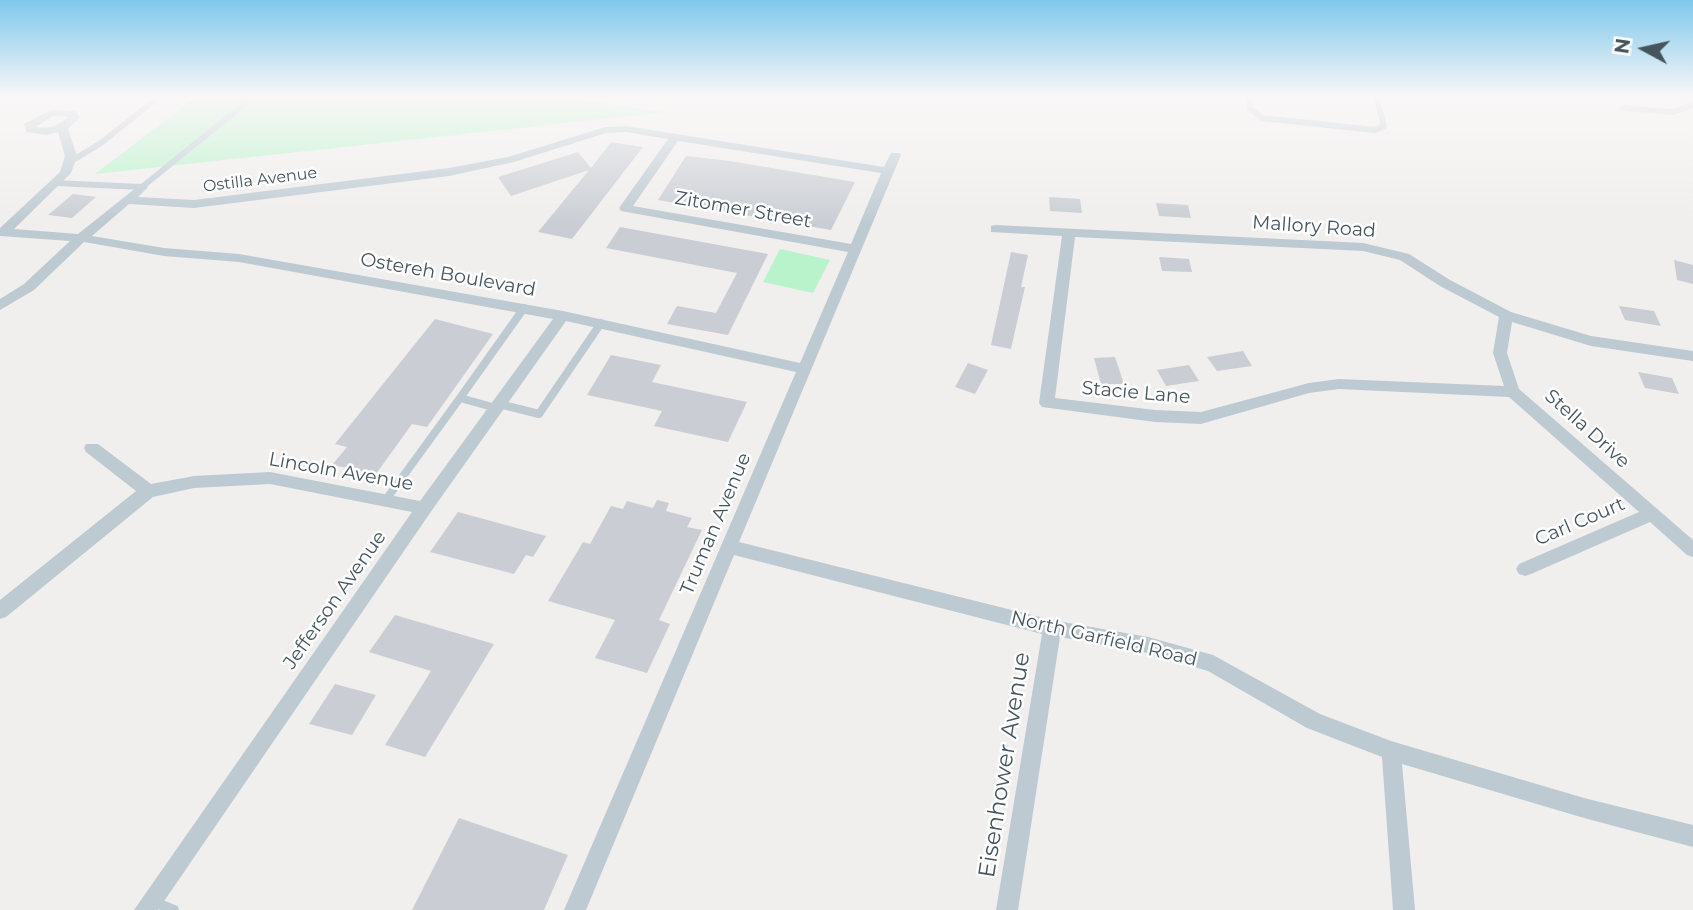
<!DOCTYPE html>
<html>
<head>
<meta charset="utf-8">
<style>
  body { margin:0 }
  #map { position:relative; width:1693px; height:910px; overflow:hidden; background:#f1eeee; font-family:Montserrat,sans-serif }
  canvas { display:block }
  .north { position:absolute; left:1609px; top:14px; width:70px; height:70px; -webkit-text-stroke:5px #fff; paint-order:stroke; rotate:278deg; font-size:19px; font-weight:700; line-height:28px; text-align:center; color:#45545d }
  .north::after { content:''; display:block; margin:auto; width:24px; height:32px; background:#45545d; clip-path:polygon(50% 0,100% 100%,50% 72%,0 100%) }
</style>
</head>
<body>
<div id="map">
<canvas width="1693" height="910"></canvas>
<div class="north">N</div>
</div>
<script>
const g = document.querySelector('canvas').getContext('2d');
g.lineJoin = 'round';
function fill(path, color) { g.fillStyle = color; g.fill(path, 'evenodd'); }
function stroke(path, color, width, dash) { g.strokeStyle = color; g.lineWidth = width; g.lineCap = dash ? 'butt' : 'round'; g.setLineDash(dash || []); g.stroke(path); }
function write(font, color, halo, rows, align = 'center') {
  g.font = font + ' Montserrat,sans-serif'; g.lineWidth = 5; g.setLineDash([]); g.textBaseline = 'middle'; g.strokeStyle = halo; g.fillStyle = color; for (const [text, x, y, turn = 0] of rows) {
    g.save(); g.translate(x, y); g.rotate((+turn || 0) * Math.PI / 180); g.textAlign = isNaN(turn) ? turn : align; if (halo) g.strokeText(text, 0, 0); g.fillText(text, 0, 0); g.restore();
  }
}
fill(new Path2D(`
  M 197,96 L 551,96 L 668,112 L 95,174 Z
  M 780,249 L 830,260 L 813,293 L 763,282 Z`), '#b9f3cb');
fill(new Path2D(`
  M 611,142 L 643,147 L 572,239 L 538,232 L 589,170 L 511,196 L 498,177 L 578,152 L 591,168 Z
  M 686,156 L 730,161 L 855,182 L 831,230 L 658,200 Z
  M 73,194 L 96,197 L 72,218 L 48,215 Z
  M 1049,197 L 1080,199 L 1082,213 L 1050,211 Z
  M 1156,203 L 1188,205 L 1191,218 L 1159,216 Z
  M 620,227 L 768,254 L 728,335 L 667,324 L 677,306 L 716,313 L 737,273 L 606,248 Z
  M 1011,252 L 1028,255 L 1021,287 L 1025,287 L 1011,349 L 991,345 Z
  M 1159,257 L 1189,259 L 1192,272 L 1162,271 Z
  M 1674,260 L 1693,265 L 1693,284 L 1677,280 Z
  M 1619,306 L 1654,311 L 1661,326 L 1625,320 Z
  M 435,319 L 493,334 L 427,427 L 412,424 L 376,474 L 332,465 L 347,447 L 335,444 Z
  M 1243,351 L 1252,366 L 1217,371 L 1207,357 Z
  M 611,355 L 661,365 L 652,382 L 747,402 L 728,442 L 654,426 L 662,411 L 587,395 Z
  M 1115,357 L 1124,384 L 1101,384 L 1094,358 Z
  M 968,363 L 988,370 L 975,394 L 955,387 Z
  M 1189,365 L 1199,381 L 1166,386 L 1157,370 Z
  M 1638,372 L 1672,378 L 1679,394 L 1645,388 Z
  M 657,500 L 669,503 L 666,511 L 692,518 L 687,527 L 702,530 L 659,620 L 670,624 L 647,673 L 595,658 L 615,620 L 548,601 L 583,542 L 590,544 L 611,506 L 623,509 L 627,501 L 653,508 Z
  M 458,512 L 546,536 L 533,557 L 526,555 L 514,574 L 430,552 Z
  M 395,615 L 494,644 L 425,757 L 385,745 L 431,671 L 369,652 Z
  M 335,684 L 376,695 L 352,735 L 309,724 Z
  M 459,818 L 568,855 L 544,910 L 412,910 Z`), '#caced4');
stroke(new Path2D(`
  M 1249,96 L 1250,108 L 1262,118 L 1375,130 L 1384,126 L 1376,96
  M 68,163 L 101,143 L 160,96
  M 55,183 L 142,187 L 253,97`), '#bdcad2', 6);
stroke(new Path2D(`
  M 499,404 L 539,414 L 601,323
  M 496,408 L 460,398 L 524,308
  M 385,501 L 460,398`), '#bdcad2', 8);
stroke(new Path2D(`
  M 154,902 L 174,910`), '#bdcad2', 10);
fill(new Path2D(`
  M 1693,101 L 1693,108 L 1674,115 L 1623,111 L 1618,108 L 1623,105 L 1673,109 Z
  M 51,110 L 75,111 L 80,117 L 68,129 L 77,156 L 71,173 L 14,229 L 78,234 L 142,183 L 148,187 L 138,197 L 194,200 L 449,168 L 508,157 L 605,127 L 626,126 L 884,167 L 891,153 L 899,153 L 901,155 L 739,542 L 1052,620 L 1148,637 L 1213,655 L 1320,714 L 1391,741 L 1584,798 L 1693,825 L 1693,847 L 1584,818 L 1402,764 L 1415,910 L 1393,910 L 1382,757 L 1307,728 L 1208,671 L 1148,653 L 1060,637 L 1018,910 L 996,910 L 1042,634 L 734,555 L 586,910 L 564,910 L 796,372 L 566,321 L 430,513 L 158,910 L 134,910 L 412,512 L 270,484 L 194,488 L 153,497 L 6,617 L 0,619 L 0,600 L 136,491 L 86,452 L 84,448 L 86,444 L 98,444 L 151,484 L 194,476 L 270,472 L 420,501 L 553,319 L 239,262 L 164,256 L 84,242 L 34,290 L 0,310 L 0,299 L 24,284 L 70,241 L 0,236 L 0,228 L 60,172 L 65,156 L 58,132 L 46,135 L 27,132 L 24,124 ZM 53,116 L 68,117 C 58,126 50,129 36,127 ZM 626,132 L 668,139 L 619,208 L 621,211 L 848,252 L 800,363 L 563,311 L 239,254 L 164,248 L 92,236 L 129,204 L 194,208 L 449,176 L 514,162 L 606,133 ZM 678,141 L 881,173 L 851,244 L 633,206 Z
  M 995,225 L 1363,243 L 1409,254 L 1450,280 L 1511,312 L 1591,336 L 1693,351 L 1693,361 L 1591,346 L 1512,322 L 1507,353 L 1519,389 L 1693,540 L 1693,557 L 1687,555 L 1650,522 L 1531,574 L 1525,576 L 1519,574 L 1516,569 L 1519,564 L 1639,512 L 1509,397 L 1339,389 L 1309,393 L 1201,424 L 1155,422 L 1042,407 L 1039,403 L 1062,236 L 991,232 L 991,226 ZM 1075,237 L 1363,251 L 1400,260 L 1440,286 L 1499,317 L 1493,353 L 1504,386 L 1339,379 L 1309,383 L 1201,412 L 1155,410 L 1055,398 Z`), '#bdcad2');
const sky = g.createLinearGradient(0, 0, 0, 224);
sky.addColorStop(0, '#7fc8ec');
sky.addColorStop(0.43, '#f9f7f7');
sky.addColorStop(1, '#f9f7f700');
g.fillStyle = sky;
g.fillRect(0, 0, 1693, 224);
write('16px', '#45545d', '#fff', [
  ["Ostilla Avenue",260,180,-7]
]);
write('19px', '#45545d', '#fff', [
  ["Zitomer Street",743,210,10],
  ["Mallory Road",1314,227,4],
  ["Ostereh Boulevard",448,275,10],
  ["Stacie Lane",1136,393,5],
  ["Stella Drive",1587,429,42],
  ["Lincoln Avenue",341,472,10],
  ["Carl Court",1580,522,-23],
  ["Truman Avenue",716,524,-67],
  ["Jefferson Avenue",335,600,-55],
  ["North Garfield Road",1104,639,13]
]);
write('23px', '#45545d', '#fff', [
  ["Eisenhower Avenue",1005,765,-81]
]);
</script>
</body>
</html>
